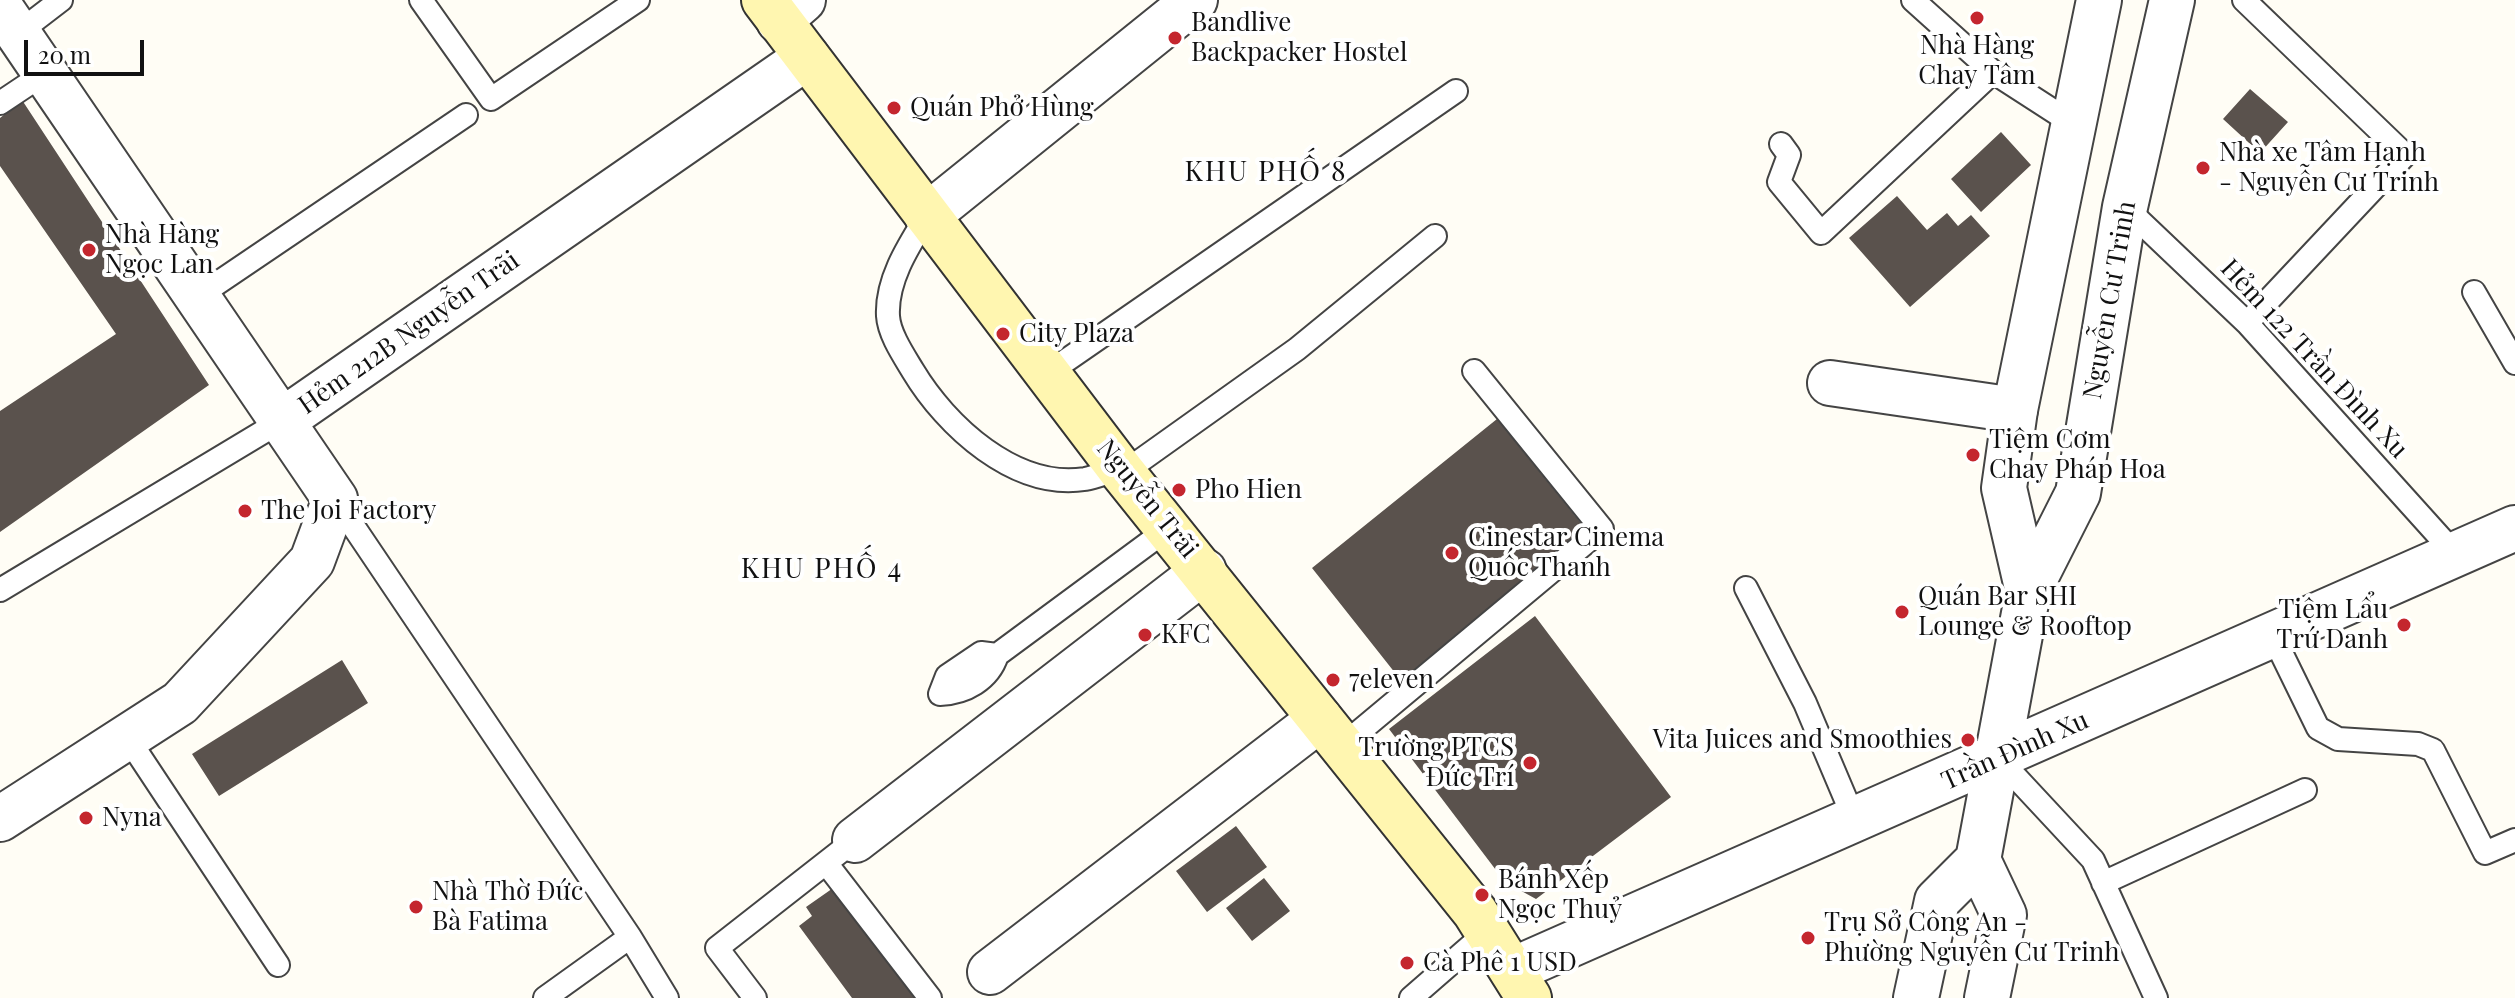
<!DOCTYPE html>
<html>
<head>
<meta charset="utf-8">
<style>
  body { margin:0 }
  #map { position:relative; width:2515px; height:998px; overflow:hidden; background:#fffdf5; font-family:"Playfair Display",serif }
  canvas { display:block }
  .scale { position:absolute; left:24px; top:40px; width:120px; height:36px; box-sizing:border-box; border:4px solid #111; border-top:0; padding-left:10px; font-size:24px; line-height:28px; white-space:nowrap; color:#111; -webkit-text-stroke:6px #fff; paint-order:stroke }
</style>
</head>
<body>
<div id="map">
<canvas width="2515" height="998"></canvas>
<div class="scale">20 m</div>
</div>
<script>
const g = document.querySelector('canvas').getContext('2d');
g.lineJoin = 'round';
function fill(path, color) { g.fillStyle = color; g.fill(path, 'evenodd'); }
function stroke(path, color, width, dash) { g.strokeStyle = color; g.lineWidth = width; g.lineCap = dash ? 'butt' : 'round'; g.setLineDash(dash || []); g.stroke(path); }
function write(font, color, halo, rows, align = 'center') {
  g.font = font + ' "Playfair Display",serif'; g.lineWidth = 8; g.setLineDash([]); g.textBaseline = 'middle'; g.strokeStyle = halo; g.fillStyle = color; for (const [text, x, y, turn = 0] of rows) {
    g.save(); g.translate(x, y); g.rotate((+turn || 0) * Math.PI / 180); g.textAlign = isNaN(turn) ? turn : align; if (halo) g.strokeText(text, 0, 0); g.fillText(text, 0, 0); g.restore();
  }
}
fill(new Path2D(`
  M 2250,89 L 2288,122 L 2260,153 L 2223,119 Z
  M 22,100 L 209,385 L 0,532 L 0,411 L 116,334 L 0,166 L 0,118 Z
  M 2001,132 L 2031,165 L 1981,212 L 1951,179 Z
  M 1897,196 L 1927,230 L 1947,213 L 1958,226 L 1971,215 L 1990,236 L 1910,307 L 1849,238 Z
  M 1497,419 L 1593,538 L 1407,688 L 1312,568 Z
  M 1535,616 L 1671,797 L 1536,899 L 1505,882 L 1389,729 Z
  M 342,660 L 368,703 L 219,796 L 192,754 Z
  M 1236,826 L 1267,867 L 1207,912 L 1176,871 Z
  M 1264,878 L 1290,911 L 1252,941 L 1226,908 Z
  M 836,886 L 919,998 L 852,998 L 799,926 L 812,916 L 806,907 Z`), '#5a524d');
const service = new Path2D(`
  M 421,0 L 491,99 L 638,0
  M 1913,0 L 1993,72 L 2072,123
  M 2244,0 L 2405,155 L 2247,323
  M 18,33 L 61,0
  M 0,103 L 45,73
  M 1781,144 L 1789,155 L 1779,182 L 1821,233 L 1993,72
  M 2125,207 L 2247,323 L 2456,555
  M 927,216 C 909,245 886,280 888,316 C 889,334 904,356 913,371 C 946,426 1015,490 1085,479 C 1096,477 1108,472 1120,469
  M 2474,292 L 2515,363
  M 197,297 L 466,115
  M 1048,373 L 1456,91
  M 1123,473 L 1297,349 L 1435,236
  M 335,499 L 630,937 L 667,998
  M 1746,588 L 1805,703 L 1855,821
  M 0,590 L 283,420
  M 2273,636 L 2318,728 L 2338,739 L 2418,744 L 2433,750 L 2485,853 L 2515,840
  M 997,655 L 981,653 L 947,676 L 940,694 C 965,693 989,680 997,655 L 1169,528
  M 127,737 L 278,965
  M 1342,746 L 1602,529 L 1474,371
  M 1998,758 L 2093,860 L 2156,998
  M 826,863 L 930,998
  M 2103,883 L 2305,790
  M 545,998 L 630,937
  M 755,998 L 717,948 L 855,840
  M 1411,998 L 1488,931`);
const minor = new Path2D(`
  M 0,7 L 335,499 L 312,561 L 180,703 L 0,819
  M 779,21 L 803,0
  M 927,216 L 1195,0
  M 1830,383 L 2015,410
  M 283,420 L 807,57
  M 855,840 L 1204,571
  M 990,972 L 1320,719`);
const tertiary = new Path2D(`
  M 2028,592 L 2004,488 L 2015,410 L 2099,0
  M 1978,860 L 2004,915 L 1987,998
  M 1513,970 L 2515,528
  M 1916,998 L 1937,901 L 1978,860 L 2028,592 L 2078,493 L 2125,207 L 2172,0`);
const secondary = new Path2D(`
  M 764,0 L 1123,473 L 1475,912 L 1529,998`);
stroke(service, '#444', 26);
stroke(minor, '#444', 48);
stroke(tertiary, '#444', 48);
stroke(secondary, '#333', 48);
stroke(service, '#fff', 22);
stroke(minor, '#fff', 44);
stroke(tertiary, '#fff', 44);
stroke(secondary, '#fff6b0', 44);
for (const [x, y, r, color] of [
  [1977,18,8,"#c4262e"],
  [1175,38,8,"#c4262e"],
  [894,108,8,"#c4262e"],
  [2203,168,8,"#c4262e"],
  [89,250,8,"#c4262e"],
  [1003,334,8,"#c4262e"],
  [1973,455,8,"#c4262e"],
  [1179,490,8,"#c4262e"],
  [245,511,8,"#c4262e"],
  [1452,553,8,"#c4262e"],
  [1902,612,8,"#c4262e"],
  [2404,625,8,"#c4262e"],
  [1145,635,8,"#c4262e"],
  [1333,680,8,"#c4262e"],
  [1968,740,8,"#c4262e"],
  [1530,763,8,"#c4262e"],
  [86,818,8,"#c4262e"],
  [1482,895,8,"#c4262e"],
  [416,907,8,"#c4262e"],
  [1808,938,8,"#c4262e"],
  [1407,963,8,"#c4262e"]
]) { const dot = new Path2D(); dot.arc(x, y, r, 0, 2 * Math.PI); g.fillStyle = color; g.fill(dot); stroke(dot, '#fff', 3); }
write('26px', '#111', '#fff', [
  ["Bandlive",1191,23],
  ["Backpacker Hostel",1191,53],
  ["Nhà Hàng",1977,46,"center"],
  ["Chay Tâm",1977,76,"center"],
  ["Quán Phở Hùng",910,108],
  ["Nhà xe Tâm Hạnh",2219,153],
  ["- Nguyễn Cư Trinh",2219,183],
  ["Nhà Hàng",105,235],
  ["Ngọc Lan",105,265],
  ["City Plaza",1019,334],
  ["Tiệm Cơm",1989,440],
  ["Chay Pháp Hoa",1989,470],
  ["Pho Hien",1195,490],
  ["The Joi Factory",261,511],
  ["Cinestar Cinema",1468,538],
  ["Quốc Thanh",1468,568],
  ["Quán Bar SHI",1918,597],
  ["Lounge & Rooftop",1918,627],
  ["Tiệm Lẩu",2388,610,"right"],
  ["Trứ Danh",2388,640,"right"],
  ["KFC",1161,635],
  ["7eleven",1349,680],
  ["Vita Juices and Smoothies",1952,740,"right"],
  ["Trường PTCS",1514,748,"right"],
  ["Đức Trí",1514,778,"right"],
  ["Nyna",102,818],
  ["Bánh Xếp",1498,880],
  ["Ngọc Thuỷ",1498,910],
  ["Nhà Thờ Đức",432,892],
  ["Bà Fatima",432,922],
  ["Trụ Sở Công An -",1824,923],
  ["Phường Nguyễn Cư Trinh",1824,953],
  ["Cà Phê 1 USD",1423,963]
], 'left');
write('26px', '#111', '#fff', [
  ["Nguyễn Cư Trinh",2110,300,-80],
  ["Hẻm 212B Nguyễn Trãi",409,333,-35],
  ["Hẻm 122 Trần Ðình Xu",2314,359,47],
  ["Nguyễn Trãi",1147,499,51],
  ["Trần Ðình Xu",2015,751,-24]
]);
g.letterSpacing = '2px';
write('28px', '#111', '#fff', [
  ["KHU PHỐ 8",1266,172],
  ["KHU PHỐ 4",822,569]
]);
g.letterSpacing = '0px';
</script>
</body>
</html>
